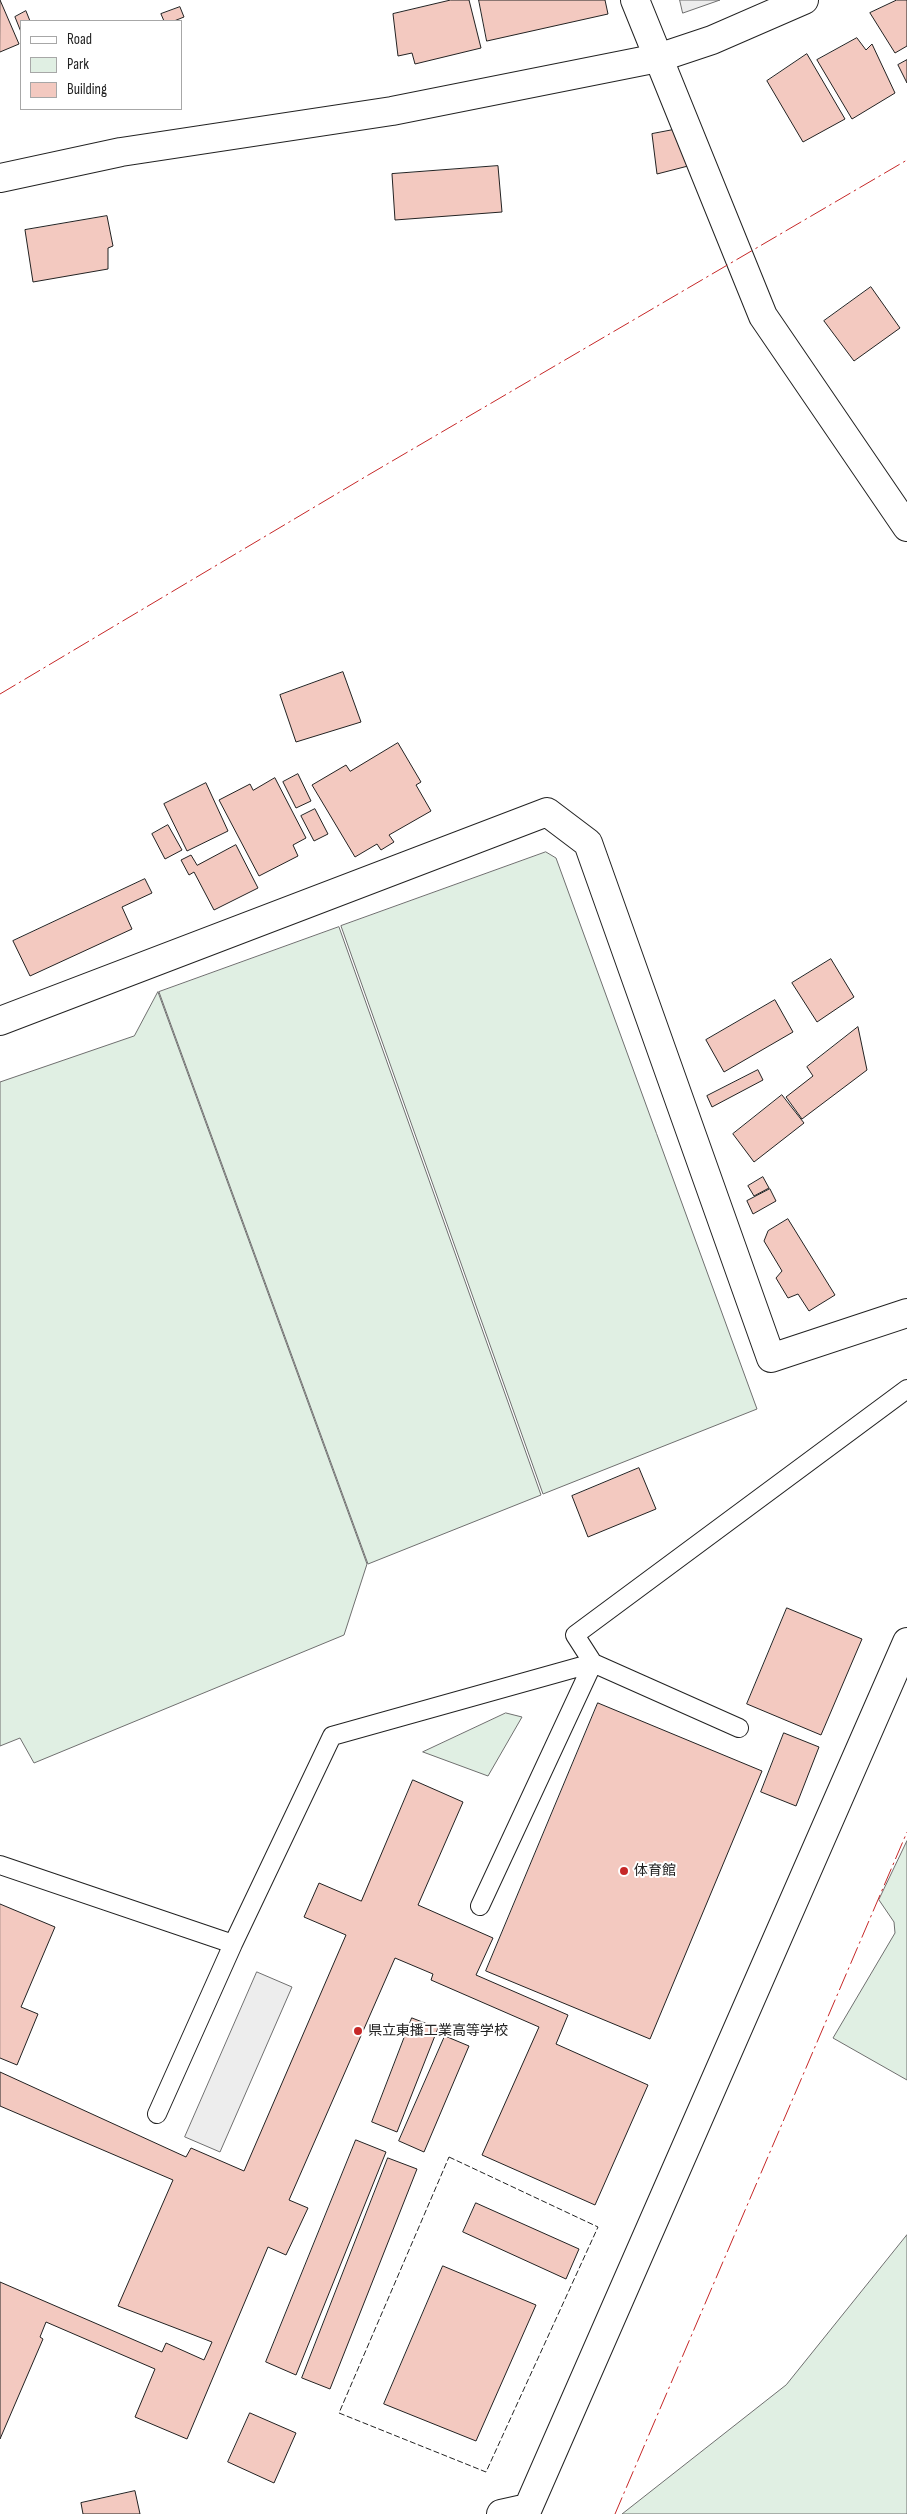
<!DOCTYPE html>
<html>
<head>
<meta charset="utf-8">
<style>
  body { margin:0 }
  #map { position:relative; width:907px; height:2514px; overflow:hidden; background:#fff; font-family:"Sofia Sans Condensed",sans-serif }
  canvas { display:block }
  .legend { position:absolute; left:20px; top:20px; width:162px; height:90px; box-sizing:border-box; background:#fff; border:1px solid #a7a7a7; margin:0; padding:6px 9px; list-style:none; font-size:15px; color:#222 }
  .legend li { display:flex; align-items:center; gap:10px; height:25px }
  .legend b { width:25px; border:1px solid #a7a7a7 }
</style>
</head>
<body>
<div id="map">
<canvas width="907" height="2514"></canvas>
<ul class="legend">
<li><b style="height:6px;background:#fff"></b>Road</li>
<li><b style="height:14px;background:#e0efe3"></b>Park</li>
<li><b style="height:14px;background:#f3c9c0"></b>Building</li>
</ul>
</div>
<script>
const g = document.querySelector('canvas').getContext('2d');
g.lineJoin = 'round';
function fill(path, color) { g.fillStyle = color; g.fill(path, 'evenodd'); }
function stroke(path, color, width, dash) { g.strokeStyle = color; g.lineWidth = width; g.lineCap = dash ? 'butt' : 'round'; g.setLineDash(dash || []); g.stroke(path); }
function write(font, color, halo, rows, align = 'center') {
  g.font = font + ' "Sofia Sans Condensed","Noto Sans JP",sans-serif'; g.lineWidth = 4; g.setLineDash([]); g.textBaseline = 'middle'; g.strokeStyle = halo; g.fillStyle = color; for (const [text, x, y, turn = 0] of rows) {
    g.save(); g.translate(x, y); g.rotate((+turn || 0) * Math.PI / 180); g.textAlign = isNaN(turn) ? turn : align; if (halo) g.strokeText(text, 0, 0); g.fillText(text, 0, 0); g.restore();
  }
}
const green = new Path2D(`
  M 546,852 L 556,858 L 757,1409 L 543,1494 L 341,926 Z
  M 339,927 L 541,1495 L 368,1564 L 159,992 Z
  M 158,992 L 367,1564 L 344,1635 L 34,1763 L 20,1738 L 0,1746 L 0,1082 L 134,1036 Z
  M 506,1713 L 522,1717 L 488,1776 L 423,1752 Z
  M 907,1841 L 907,2080 L 833,2038 L 895,1933 L 894,1922 L 879,1900 Z
  M 907,2235 L 907,2514 L 622,2514 L 786,2385 Z`);
fill(green, '#e0efe3');
stroke(green, '#6f6f6f', 1);
const parking = new Path2D(`
  M 680,0 L 720,0 L 683,13 Z
  M 257,1972 L 292,1987 L 220,2152 L 185,2137 Z`);
fill(parking, '#ededed');
stroke(parking, '#6f6f6f', 1);
const building = new Path2D(`
  M 0,0 L 19,44 L 0,52 Z
  M 451,0 L 469,0 L 481,48 L 415,64 L 412,53 L 398,56 L 393,14 Z
  M 479,0 L 605,0 L 608,14 L 487,41 Z
  M 897,0 L 907,0 L 907,46 L 895,53 L 870,13 Z
  M 180,7 L 184,17 L 174,21 L 164,21 L 161,14 Z
  M 26,11 L 30,21 L 21,21 L 21,32 L 15,17 Z
  M 857,38 L 866,50 L 872,44 L 895,93 L 852,119 L 817,60 Z
  M 807,54 L 845,119 L 803,142 L 767,81 Z
  M 907,60 L 907,83 L 898,65 Z
  M 673,130 L 688,166 L 657,174 L 652,134 Z
  M 498,166 L 502,212 L 395,220 L 392,174 Z
  M 107,216 L 113,246 L 108,248 L 108,269 L 33,282 L 25,230 Z
  M 871,287 L 900,328 L 854,361 L 824,321 Z
  M 343,672 L 361,722 L 296,742 L 280,695 Z
  M 398,743 L 421,782 L 416,785 L 431,811 L 389,835 L 394,842 L 381,850 L 377,844 L 355,857 L 312,785 L 346,765 L 350,771 Z
  M 298,774 L 311,801 L 296,808 L 283,782 Z
  M 275,778 L 306,838 L 293,845 L 298,856 L 259,876 L 219,800 L 250,784 L 253,790 Z
  M 206,783 L 228,831 L 187,851 L 164,804 Z
  M 315,809 L 328,834 L 314,841 L 301,816 Z
  M 168,825 L 182,850 L 165,859 L 152,834 Z
  M 236,845 L 258,888 L 214,910 L 194,872 L 189,875 L 181,860 L 191,855 L 197,865 Z
  M 145,879 L 152,893 L 122,907 L 132,929 L 30,976 L 13,941 Z
  M 831,959 L 854,997 L 817,1022 L 792,983 Z
  M 775,1000 L 793,1032 L 724,1072 L 706,1040 Z
  M 858,1027 L 867,1070 L 802,1119 L 786,1097 L 813,1076 L 807,1067 Z
  M 758,1070 L 763,1080 L 712,1107 L 707,1096 Z
  M 782,1095 L 804,1123 L 754,1162 L 733,1134 Z
  M 763,1177 L 769,1188 L 754,1196 L 748,1186 Z
  M 770,1189 L 776,1201 L 753,1214 L 747,1201 Z
  M 788,1219 L 835,1295 L 809,1311 L 798,1294 L 788,1298 L 776,1278 L 782,1271 L 764,1241 L 768,1231 Z
  M 639,1468 L 656,1509 L 588,1537 L 572,1496 Z
  M 787,1608 L 862,1639 L 821,1735 L 747,1704 Z
  M 598,1703 L 762,1771 L 650,2039 L 486,1971 Z
  M 784,1733 L 819,1747 L 796,1806 L 761,1792 Z
  M 413,1780 L 463,1802 L 418,1905 L 493,1938 L 476,1975 L 568,2015 L 556,2044 L 648,2085 L 595,2205 L 482,2155 L 539,2027 L 431,1980 L 433,1974 L 395,1958 L 289,2200 L 308,2208 L 286,2255 L 268,2247 L 187,2439 L 135,2417 L 155,2369 L 46,2322 L 40,2337 L 43,2339 L 0,2439 L 0,2282 L 162,2352 L 166,2343 L 204,2360 L 212,2342 L 118,2306 L 173,2180 L 0,2106 L 0,2072 L 186,2157 L 191,2148 L 244,2171 L 346,1935 L 304,1917 L 319,1883 L 361,1901 Z
  M 0,1904 L 55,1927 L 21,2007 L 38,2014 L 17,2065 L 0,2058 Z
  M 412,2018 L 438,2028 L 397,2132 L 372,2122 Z
  M 445,2036 L 469,2046 L 424,2152 L 399,2141 Z
  M 356,2140 L 386,2152 L 296,2375 L 266,2362 Z
  M 388,2158 L 417,2169 L 330,2389 L 302,2378 Z
  M 476,2203 L 579,2249 L 566,2279 L 463,2232 Z
  M 443,2266 L 536,2305 L 476,2441 L 384,2404 Z
  M 250,2413 L 296,2433 L 274,2483 L 228,2462 Z
  M 135,2491 L 140,2514 L 83,2514 L 81,2503 Z`);
fill(building, '#f3c9c0');
stroke(building, '#222', 1);
const service = new Path2D(`
  M 0,1865 L 233,1944
  M 480,1906 L 593,1663 L 575,1635 L 907,1389
  M 157,2114 L 233,1944 L 332,1736 L 593,1663 L 739,1728`);
const minor = new Path2D(`
  M 635,0 L 763,316 L 907,527
  M 0,1021 L 547,812 L 588,843 L 771,1358 L 907,1313
  M 501,2514 L 528,2508 L 907,1642`);
const tertiary = new Path2D(`
  M 0,178 L 121,152 L 392,111 L 658,58 L 712,40 L 804,0`);
stroke(service, '#222', 20);
stroke(minor, '#222', 30);
stroke(tertiary, '#222', 30);
stroke(service, '#fff', 18);
stroke(minor, '#fff', 28);
stroke(tertiary, '#fff', 28);
stroke(new Path2D(`
  M 449,2157 L 598,2227 L 486,2472 L 339,2413 Z`), '#222', 1, [6, 2.5]);
stroke(new Path2D(`
  M 0,694 L 370,474 L 907,160
  M 615,2514 L 907,1832`), '#c62828', 1, [18, 4, 2.5, 4]);
for (const [x, y, r, color] of [
  [624,1871,5,"#c62828"],
  [358,2031,5,"#c62828"]
]) { const dot = new Path2D(); dot.arc(x, y, r, 0, 2 * Math.PI); g.fillStyle = color; g.fill(dot); stroke(dot, '#fff', 2); }
write('14px', '#222', '#fff', [
  ["体育館",634,1871],
  ["県立東播工業高等学校",368,2031]
], 'left');
</script>
</body>
</html>
